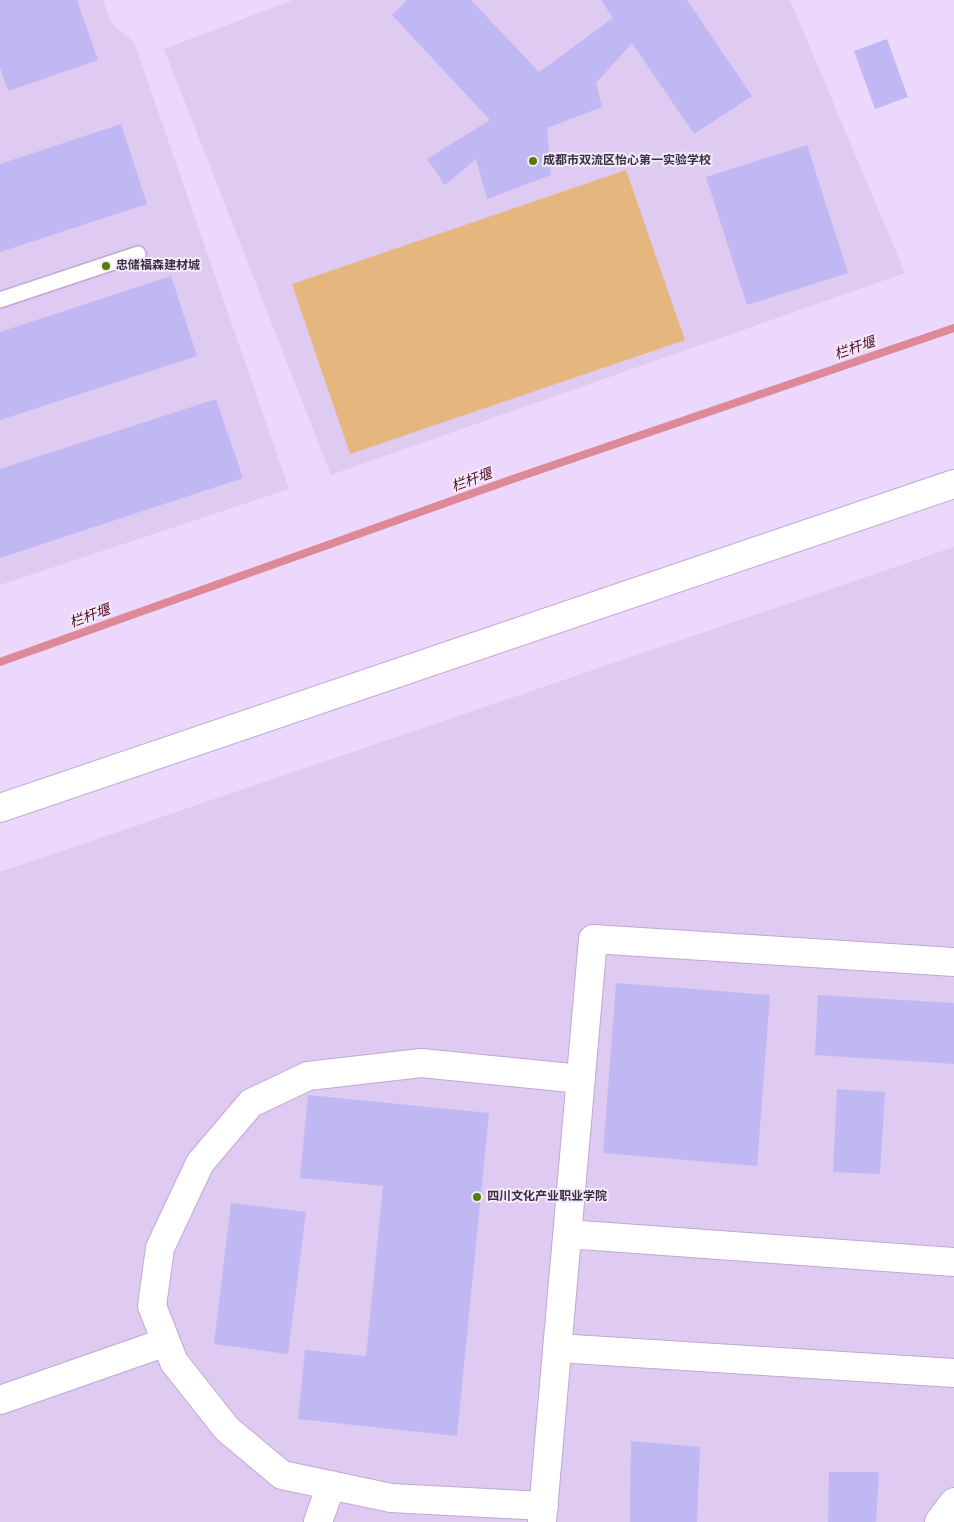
<!DOCTYPE html>
<html>
<head>
<meta charset="utf-8">
<style>
  body { margin:0 }
  canvas { display:block; background:#ecd8fc }
</style>
</head>
<body>
<canvas width="954" height="1522"></canvas>
<script>
const g = document.querySelector('canvas').getContext('2d');
g.lineJoin = 'round';
function fill(path, color) { g.fillStyle = color; g.fill(path, 'evenodd'); }
function stroke(path, color, width, dash) { g.strokeStyle = color; g.lineWidth = width; g.lineCap = dash ? 'butt' : 'round'; g.setLineDash(dash || []); g.stroke(path); }
function write(font, color, halo, rows, align = 'center') {
  g.font = font + ' Roboto,"Noto Sans SC",sans-serif'; g.lineWidth = 4; g.setLineDash([]); g.textBaseline = 'middle'; g.strokeStyle = halo; g.fillStyle = color; for (const [text, x, y, turn = 0] of rows) {
    g.save(); g.translate(x, y); g.rotate((+turn || 0) * Math.PI / 180); g.textAlign = isNaN(turn) ? turn : align; if (halo) g.strokeText(text, 0, 0); g.fillText(text, 0, 0); g.restore();
  }
}
fill(new Path2D(`
  M 0,0 L 103,0 L 111,23 L 134,42 L 289,489 L 0,585 Z
  M 293,0 L 790,0 L 905,273 L 331,475 L 164,49 Z
  M 954,547 L 954,1522 L 0,1522 L 0,872 Z`), '#dfcaf2');
fill(new Path2D(`
  M 626,170 L 685,340 L 350,454 L 292,284 Z`), '#e6b67f');
stroke(new Path2D(`
  M 0,662 L 507,481 L 954,328`), '#de8997', 8);
fill(new Path2D(`
  M 0,0 L 77,0 L 98,60 L 8,91 L 0,68 Z
  M 407,0 L 471,0 L 539,72 L 613,18 L 601,0 L 687,0 L 752,96 L 694,134 L 632,43 L 596,83 L 602,107 L 547,128 L 551,175 L 487,199 L 476,159 L 445,185 L 427,159 L 490,120 L 392,15 Z
  M 887,39 L 908,97 L 875,109 L 854,51 Z
  M 121,124 L 147,204 L 0,252 L 0,164 Z
  M 807,145 L 848,273 L 747,305 L 706,177 Z
  M 171,276 L 197,356 L 0,420 L 0,332 Z
  M 216,399 L 243,478 L 0,558 L 0,469 Z
  M 616,983 L 770,995 L 757,1166 L 603,1153 Z
  M 818,995 L 954,1003 L 954,1064 L 815,1055 Z
  M 837,1089 L 885,1092 L 880,1174 L 833,1172 Z
  M 308,1095 L 489,1113 L 457,1436 L 298,1419 L 305,1350 L 366,1356 L 383,1186 L 300,1178 Z
  M 231,1203 L 306,1212 L 288,1354 L 214,1344 Z
  M 631,1441 L 700,1447 L 697,1522 L 630,1522 Z
  M 829,1472 L 879,1472 L 876,1522 L 828,1522 Z`), '#bfb8f3');
const service = new Path2D(`
  M 0,300 L 138,254`);
const minor = new Path2D(`
  M 567,1234 L 954,1262
  M 557,1348 L 954,1373
  M 0,1400 L 166,1342
  M 544,1506 L 391,1498 L 282,1475 L 227,1429 L 174,1362 L 152,1306 L 160,1248 L 200,1163 L 251,1103 L 308,1076 L 421,1063 L 581,1079
  M 318,1522 L 331,1485
  M 542,1522 L 593,939 L 954,962
  M 939,1522 L 954,1502`);
const tertiary = new Path2D(`
  M 0,808 L 954,484`);
stroke(service, '#c0a8d3', 18);
stroke(minor, '#c0a8d3', 30);
stroke(tertiary, '#c0a8d3', 30);
stroke(service, '#fff', 15);
stroke(minor, '#fff', 28);
stroke(tertiary, '#fff', 28);
for (const [x, y, r, color] of [
  [533,161,5,"#537e01"],
  [106,266,5,"#537e01"],
  [477,1197,5,"#537e01"]
]) { const dot = new Path2D(); dot.arc(x, y, r, 0, 2 * Math.PI); g.fillStyle = color; g.fill(dot); stroke(dot, '#f4eafc', 2); }
write('bold 12px', '#3a3042', '#f4eafc', [
  ["成都市双流区怡心第一实验学校",543,161],
  ["忠储福森建材城",116,266],
  ["四川文化产业职业学院",487,1197]
], 'left');
write('italic 14px', '#550820', '#f4eafc', [
  ["栏杆堰",855,349,-19],
  ["栏杆堰",472,481,-20],
  ["栏杆堰",90,617,-20]
]);
</script>
</body>
</html>
